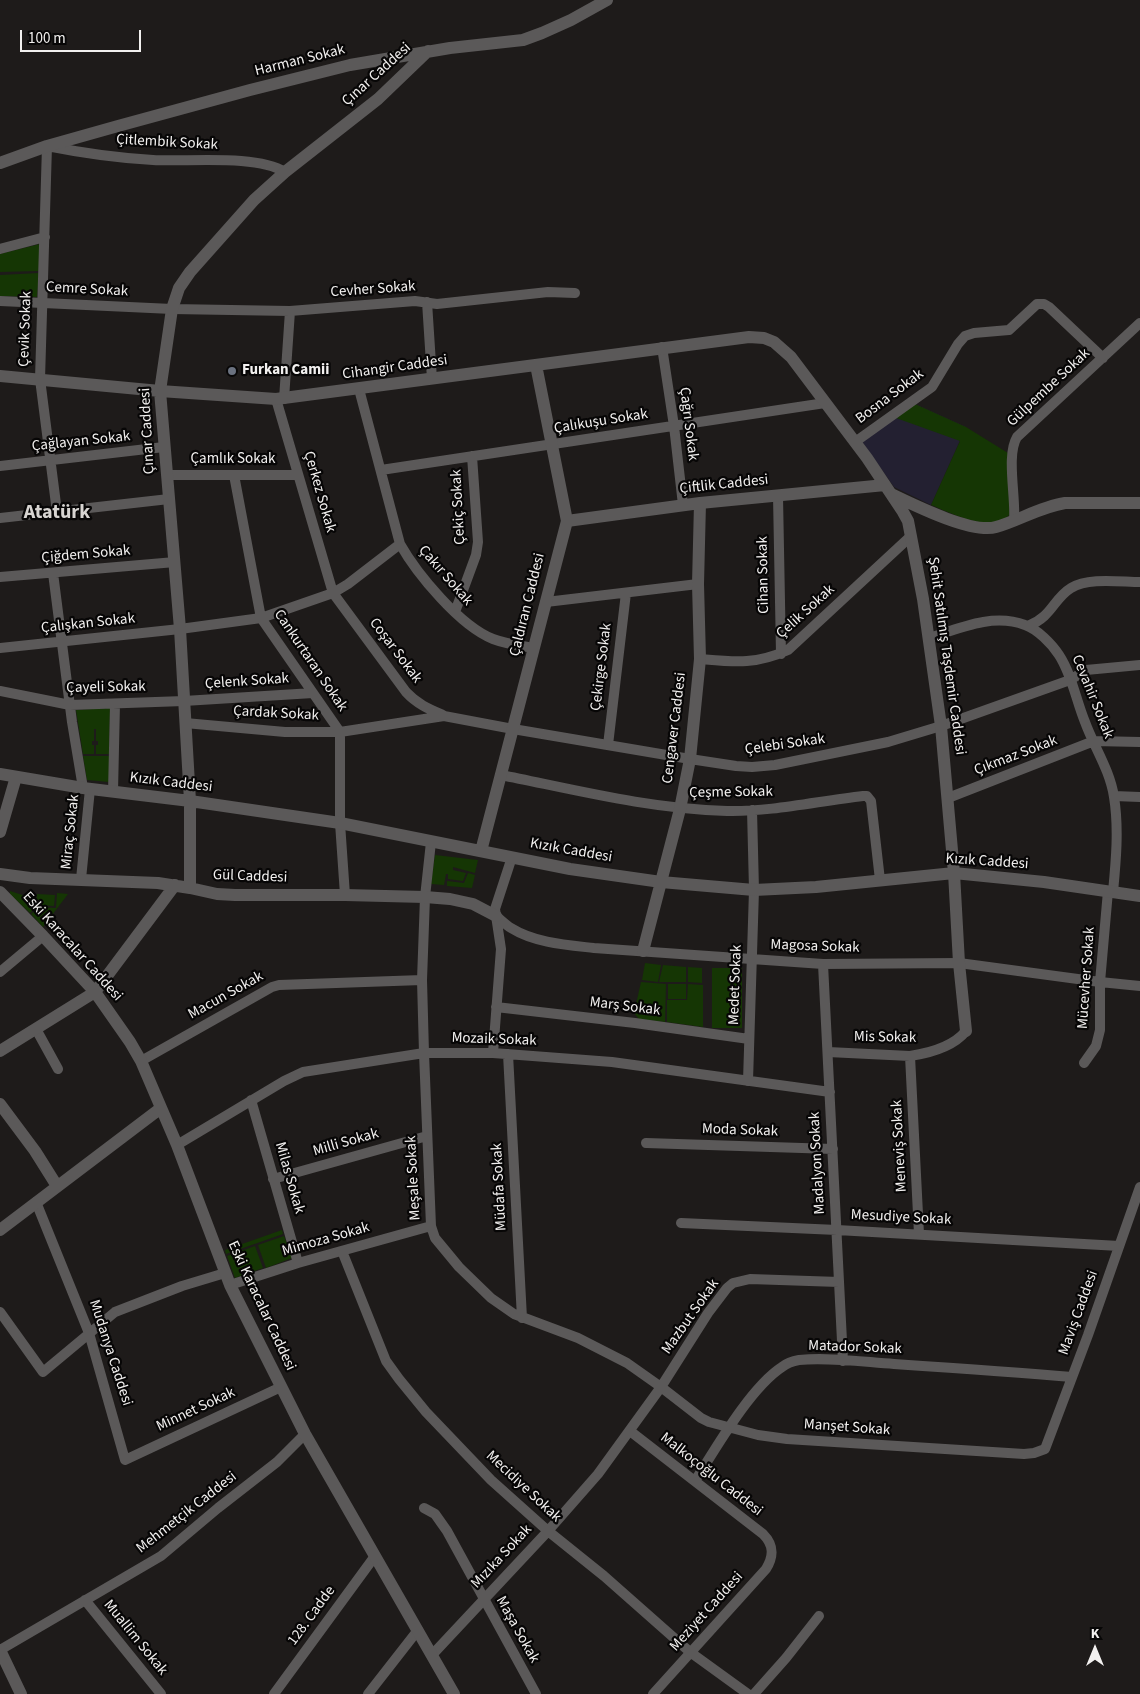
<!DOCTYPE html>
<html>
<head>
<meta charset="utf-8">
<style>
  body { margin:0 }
  #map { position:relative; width:1140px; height:1694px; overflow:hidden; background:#1e1b1a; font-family:"Source Sans 3",sans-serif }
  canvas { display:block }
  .north { position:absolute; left:1070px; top:1624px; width:50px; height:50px; -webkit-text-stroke:4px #070606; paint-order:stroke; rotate:0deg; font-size:14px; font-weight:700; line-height:20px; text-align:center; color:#f2f0ef }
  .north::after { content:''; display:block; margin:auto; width:18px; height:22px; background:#f2f0ef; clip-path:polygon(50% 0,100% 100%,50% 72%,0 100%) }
  .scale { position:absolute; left:20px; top:30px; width:121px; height:22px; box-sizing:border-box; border:2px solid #f2f0ef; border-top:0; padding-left:6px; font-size:15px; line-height:18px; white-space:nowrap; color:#f2f0ef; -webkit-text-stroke:4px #070606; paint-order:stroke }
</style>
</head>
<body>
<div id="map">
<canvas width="1140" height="1694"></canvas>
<div class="north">K</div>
<div class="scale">100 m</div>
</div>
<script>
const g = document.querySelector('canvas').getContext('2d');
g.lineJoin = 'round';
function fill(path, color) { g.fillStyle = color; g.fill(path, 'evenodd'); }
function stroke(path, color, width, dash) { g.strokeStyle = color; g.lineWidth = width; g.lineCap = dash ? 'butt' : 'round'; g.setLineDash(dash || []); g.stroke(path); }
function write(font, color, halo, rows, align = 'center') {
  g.font = font + ' "Source Sans 3",sans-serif'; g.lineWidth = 4.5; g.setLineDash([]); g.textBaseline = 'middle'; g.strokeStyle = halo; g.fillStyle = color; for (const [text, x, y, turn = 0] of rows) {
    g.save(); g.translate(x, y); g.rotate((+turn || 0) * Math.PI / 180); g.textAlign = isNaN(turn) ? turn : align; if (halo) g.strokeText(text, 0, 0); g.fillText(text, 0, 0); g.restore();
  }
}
fill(new Path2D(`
  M 915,404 L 966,427 L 931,505 L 894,487 L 862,442 Z`), '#232031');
fill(new Path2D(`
  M 40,244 L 39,271 L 0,272 L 0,254 Z
  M 39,273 L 37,297 L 0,296 L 0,275 Z
  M 915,404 L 966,427 L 1008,453 L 1010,514 C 993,535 951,513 931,505 L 960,441 L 896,418 Z
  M 110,708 L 109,754 L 96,754 L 96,745 L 98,745 L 98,741 L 96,741 L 96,729 L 94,729 L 94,741 L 92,741 L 92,745 L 94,745 L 94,754 L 83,754 L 76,710 Z
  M 83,756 L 109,756 L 109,782 L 87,780 Z
  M 435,855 L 478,860 L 475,873 L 453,867 L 453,870 L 466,873 L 463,881 L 448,879 L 448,874 L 446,874 L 444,885 L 431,884 Z
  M 468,873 L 475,875 L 472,888 L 447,886 L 447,881 L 464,883 Z
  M 10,891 L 35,899 L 35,906 L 37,906 L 30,913 L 10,894 Z
  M 57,893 L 68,894 L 43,927 L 31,914 L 39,907 L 56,908 Z
  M 37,894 L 55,895 L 54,906 L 36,905 Z
  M 645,963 L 661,965 L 658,982 L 642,980 Z
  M 663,965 L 686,967 L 686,982 L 659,982 Z
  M 688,967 L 702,968 L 702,983 L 688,982 Z
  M 712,968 L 742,968 L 742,1028 L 712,1028 Z
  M 641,982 L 666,984 L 665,1022 L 639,1019 L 634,1013 Z
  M 668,984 L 686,984 L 686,999 L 668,999 Z
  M 688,984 L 703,985 L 703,1027 L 667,1022 L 667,1000 L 687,1000 Z
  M 282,1230 L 283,1234 L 226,1254 L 225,1250 Z
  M 284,1236 L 292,1258 L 266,1268 L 258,1245 Z
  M 255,1246 L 263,1268 L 235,1278 L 227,1256 Z`), '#153604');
stroke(new Path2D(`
  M 0,249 L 45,237
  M 0,301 L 172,309 L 290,311 L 415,301 L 437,304 L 548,292 L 575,293
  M 427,302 L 432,379
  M 662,347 L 674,426 L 683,505
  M 359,389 L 400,544 C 417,574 460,626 493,639 C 506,644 521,646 534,648
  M 276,399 L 333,593 L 406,692 C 417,704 429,709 443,715
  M 284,399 L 290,311
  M 855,442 L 932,387 L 958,344 L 965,336 L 974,333 L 1009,330 L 1037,304 L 1044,304 L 1049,307 L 1103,358
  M 0,466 L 164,447
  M 381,470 L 825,403
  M 167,475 L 298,475
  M 234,475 L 261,618 L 340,732 L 340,823 L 345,895
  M 778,496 L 781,654
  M 57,512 L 40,379 L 47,146 C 82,153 118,158 153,160 C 188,162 256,154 285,172
  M 0,518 L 169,499
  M 1014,520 C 1016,497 1006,455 1017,437 L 1140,323
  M 53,573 L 72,722 L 83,788
  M 0,577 L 175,562
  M 546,602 L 698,584
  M 455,612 L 476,555 L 478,542 L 472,456
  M 1028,626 C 1053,616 1053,599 1071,588 C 1088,577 1121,582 1140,582
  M 929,638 C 960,628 993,613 1025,625 C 1037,629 1052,644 1059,655 C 1072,675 1076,700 1085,722 C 1094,747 1110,770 1114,797 C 1119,828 1116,861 1113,892
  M 0,648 L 180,629 L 261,618 L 333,593 L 348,584 L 400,544
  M 700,659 C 734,662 755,665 788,650 L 911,536
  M 0,691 L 70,705 L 184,701 L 313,693
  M 185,723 L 285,732 L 340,732 L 444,716 L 513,729 L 690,759 L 736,766 L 752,767 L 775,765 L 888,742 L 941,726 L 1070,680 L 1086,670 L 1140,665
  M 608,745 L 626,593
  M 501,775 C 576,790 650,809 727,811 C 771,812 818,801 863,796 L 867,796 L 871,801 L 880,880
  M 113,792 L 115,704
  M 1114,796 L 1140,797
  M 948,798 L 1094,741 L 1140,742
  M 431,842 L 425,897 L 422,980 L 424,1053 L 431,1226 L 435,1238 L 459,1267 L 491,1298 L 514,1314 L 578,1338 L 627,1363 L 661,1387 L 701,1418 L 709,1422 L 758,1435 L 787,1439 L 1024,1454 L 1034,1453 L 1045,1449 L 1088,1335 L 1140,1187
  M 81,879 L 90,789
  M 496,916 C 501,920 506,925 511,928 C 535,943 567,945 594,948 L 823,964 L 959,963 L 1100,982 L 1140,986
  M 823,964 L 843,1361
  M 0,972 L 43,936
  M 496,1007 L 635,1023 L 749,1039
  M 36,1029 L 58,1069
  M 828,1052 L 910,1056 C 930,1053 953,1047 966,1031
  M 493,1053 L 501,949 L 495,909 L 512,857
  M 508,1054 L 522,1318
  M 910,1056 L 919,1234
  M 141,1061 L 272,987 L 279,985 L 422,980
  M 1084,1063 L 1096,1046 L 1100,1030 L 1100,982 L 1108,891
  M 748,1081 L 754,890 L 752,810
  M 251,1100 L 298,1263
  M 646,1143 L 833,1149
  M 177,1145 L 284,1081 L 303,1072 L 424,1053 L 493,1053 L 612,1062 L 830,1092
  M 273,1179 L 427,1136
  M 36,1202 L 89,1333 L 125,1460 L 281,1387
  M 681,1223 L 837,1230 L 1119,1246
  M 342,1251 L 386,1361 L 399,1379 L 426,1412 L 491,1480 L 548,1531 L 604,1576 L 690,1652 L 748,1694
  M 230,1285 L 298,1263 L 431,1226
  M 0,1312 L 43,1372 L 115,1312 L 182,1286 L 225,1273
  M 630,1431 L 763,1534 C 774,1545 774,1556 766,1569 L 653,1694
  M 695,1481 C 716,1448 750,1388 782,1367 C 787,1363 793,1361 799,1360 C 829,1357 864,1362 894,1364 C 953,1368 1012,1372 1072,1377
  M 424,1508 L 435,1514 L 447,1531 L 536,1694
  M 85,1600 L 161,1694
  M 0,1650 L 161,1556 L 218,1508 L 277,1462 L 305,1434
  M 432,1655 L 548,1531 L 598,1474 L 661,1387 L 708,1313 L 727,1288 L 733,1283 L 750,1279 L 839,1282
  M 274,1694 L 375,1556
  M 368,1694 L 418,1630
  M 754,1694 L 786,1658 L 819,1616`), '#5b5959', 10);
stroke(new Path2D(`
  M 0,163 L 47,146 L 118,126 L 250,90 L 350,65 L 450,48 L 523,40 L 542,33 L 571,20 L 607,0
  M 0,376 L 160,391 L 276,399 L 749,337 L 764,338 L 774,342 L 791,357 L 867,458 L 903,512 L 908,521 L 923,599 L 941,726 L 954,873 L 959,963 L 966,1031
  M 891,494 C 914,505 972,534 996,527 C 1020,520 1040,507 1065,503 L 1140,503
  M 567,521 L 700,503 L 885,485
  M 0,774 L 83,788 L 190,801 L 340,823 L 570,869 L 661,882 L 754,890 L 816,887 L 954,873 L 1044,882 L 1140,896
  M 0,832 L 16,777
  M 481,851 L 567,521 L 536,365
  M 0,874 L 30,878 L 158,883 L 190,888 L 217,894 L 235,895 L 345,895 L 425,897 L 450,899 L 473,904 L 496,916
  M 190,888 L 190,801 L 180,629 L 160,391 L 172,309 L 179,288 L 190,272 L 254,200 L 285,172 L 378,99 L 428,51
  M 0,892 L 43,936 L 95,992 L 130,1042 L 141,1061 L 177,1145 L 230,1285 L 305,1434 L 454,1694
  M 643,951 L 680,809 L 690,759 L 700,659 L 698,584 L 700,503
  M 0,1051 L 95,992 L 175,885
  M 0,1104 L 35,1151 L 57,1186
  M 0,1230 L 161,1108
  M 0,1650 L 21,1694`), '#5b5959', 12);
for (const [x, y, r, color] of [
  [232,371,5,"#6b7280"]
]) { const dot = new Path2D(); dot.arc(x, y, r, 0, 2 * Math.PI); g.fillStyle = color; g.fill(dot); stroke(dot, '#070606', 2); }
write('15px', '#f2f0ef', '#070606', [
  ["Harman Sokak",300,61,-14],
  ["Çınar Caddesi",377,75,-42],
  ["Çitlembik Sokak",167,143,3],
  ["Cemre Sokak",87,290,3],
  ["Cevher Sokak",373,290,-4],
  ["Çevik Sokak",26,329,-88],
  ["Cihangir Caddesi",395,368,-8],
  ["Gülpembe Sokak",1049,388,-43],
  ["Bosna Sokak",890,397,-37],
  ["Çalıkuşu Sokak",601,422,-9],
  ["Çağrı Sokak",688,424,83],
  ["Çınar Caddesi",148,431,-93],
  ["Çağlayan Sokak",81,442,-6],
  ["Çamlık Sokak",233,460],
  ["Çiftlik Caddesi",724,485,-6],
  ["Çerkez Sokak",319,492,74],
  ["Çekiç Sokak",459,507,-93],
  ["Çiğdem Sokak",86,555,-5],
  ["Cihan Sokak",764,575,-91],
  ["Çakır Sokak",445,576,49],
  ["Çaldıran Caddesi",528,605,-76],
  ["Çelik Sokak",806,612,-42],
  ["Çalışkan Sokak",88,624,-6],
  ["Coşar Sokak",395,651,53],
  ["Şehit Satılmış Taşdemir Caddesi",946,656,82],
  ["Cankurtaran Sokak",310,661,56],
  ["Çekirge Sokak",602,667,-83],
  ["Çelenk Sokak",247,682,-4],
  ["Çayeli Sokak",106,688,-1],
  ["Cevahir Sokak",1092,697,68],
  ["Çardak Sokak",276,714,3],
  ["Cengaver Caddesi",675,728,-83],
  ["Çelebi Sokak",785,745,-8],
  ["Çıkmaz Sokak",1016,756,-21],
  ["Kızık Caddesi",171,783,7],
  ["Çeşme Sokak",731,793,-1],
  ["Miraç Sokak",71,832,-84],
  ["Kızık Caddesi",571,851,10],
  ["Kızık Caddesi",987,862,4],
  ["Gül Caddesi",250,877,2],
  ["Eski Karacalar Caddesi",72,947,48],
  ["Magosa Sokak",815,947,2],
  ["Mücevher Sokak",1087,978,-86],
  ["Medet Sokak",736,985,-88],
  ["Macun Sokak",226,996,-29],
  ["Marş Sokak",625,1007,7],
  ["Mis Sokak",885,1038,1],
  ["Mozaik Sokak",494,1040,2],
  ["Moda Sokak",740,1131,2],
  ["Milli Sokak",346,1143,-16],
  ["Meneviş Sokak",900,1146,-93],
  ["Madalyon Sokak",818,1163,-93],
  ["Milas Sokak",289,1178,74],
  ["Meşale Sokak",414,1178,-93],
  ["Müdafa Sokak",500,1187,-93],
  ["Mesudiye Sokak",901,1218,3],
  ["Mimoza Sokak",326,1240,-16],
  ["Eski Karacalar Caddesi",261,1306,65],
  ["Maviş Caddesi",1079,1313,-70],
  ["Mazbut Sokak",691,1317,-55],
  ["Matador Sokak",855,1348,2],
  ["Mudanya Caddesi",110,1353,72],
  ["Minnet Sokak",196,1410,-25],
  ["Manşet Sokak",847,1428,4],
  ["Malkoçoğlu Caddesi",711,1475,38],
  ["Mecidiye Sokak",523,1487,43],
  ["Mehmetçik Caddesi",187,1513,-38],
  ["Mızıka Sokak",502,1557,-47],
  ["Meziyet Caddesi",707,1612,-48],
  ["128. Cadde",312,1616,-54],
  ["Maşa Sokak",517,1630,61],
  ["Muallim Sokak",135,1638,51]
]);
write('bold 15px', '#f2f0ef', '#070606', [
  ["Furkan Camii",242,371]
], 'left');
write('bold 20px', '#d7d4d1', '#070606', [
  ["Atatürk",57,514]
]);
</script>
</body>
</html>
